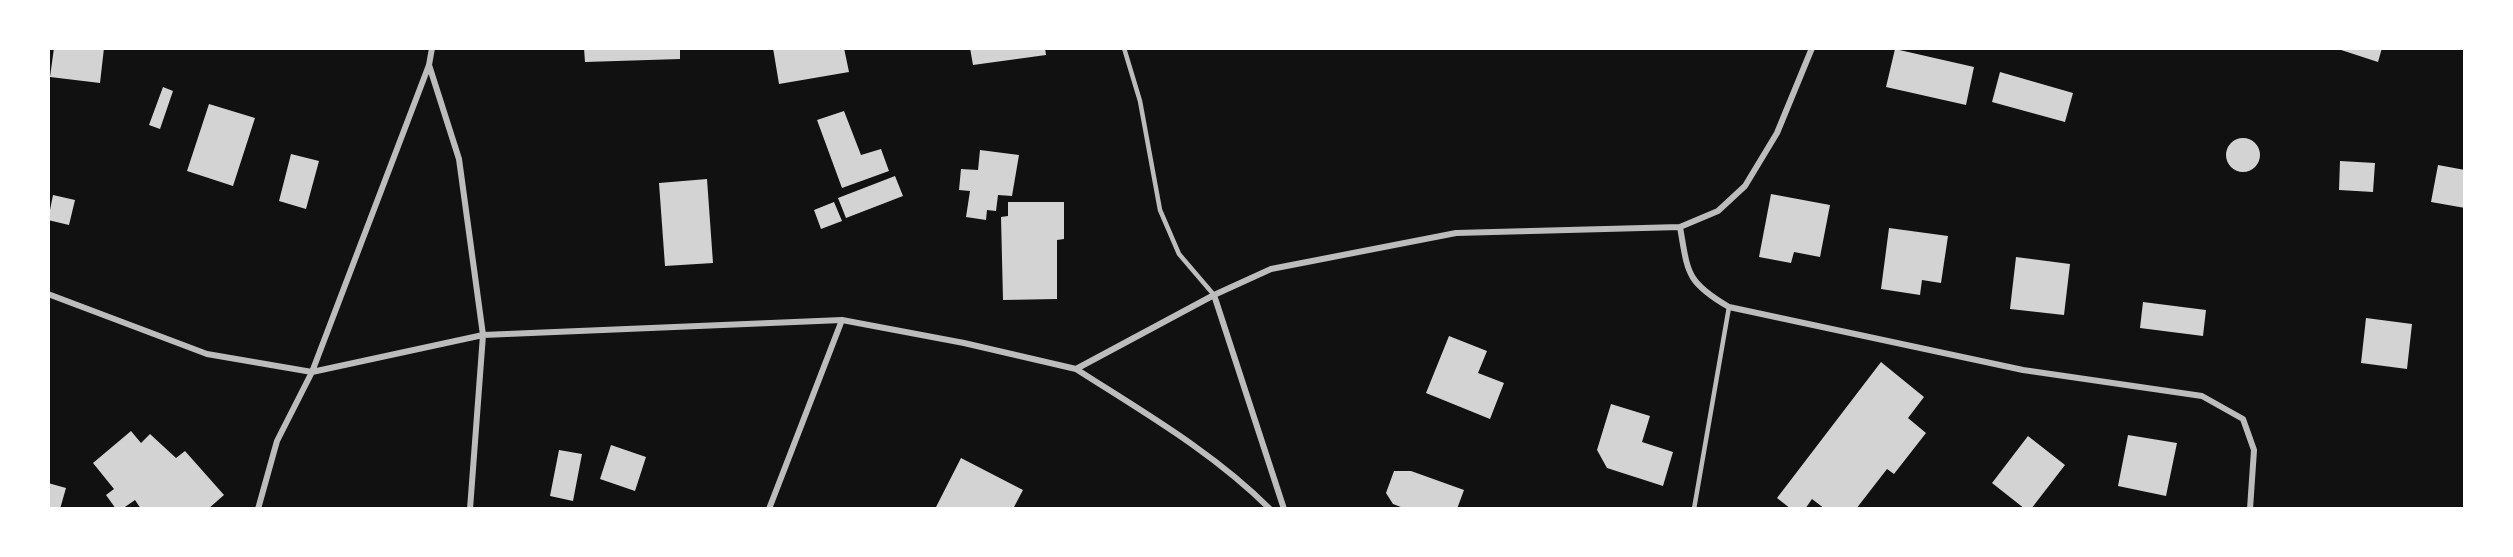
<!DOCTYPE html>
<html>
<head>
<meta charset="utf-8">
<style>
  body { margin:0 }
  #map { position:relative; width:2513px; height:557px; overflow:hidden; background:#111; font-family:Montserrat,sans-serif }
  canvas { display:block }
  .frame { position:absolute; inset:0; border:50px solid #fff; pointer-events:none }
</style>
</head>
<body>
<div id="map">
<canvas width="2513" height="557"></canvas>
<div class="frame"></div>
</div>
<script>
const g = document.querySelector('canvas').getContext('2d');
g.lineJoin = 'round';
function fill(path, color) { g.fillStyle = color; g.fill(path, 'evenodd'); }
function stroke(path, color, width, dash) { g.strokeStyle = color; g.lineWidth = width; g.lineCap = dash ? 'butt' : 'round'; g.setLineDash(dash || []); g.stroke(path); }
fill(new Path2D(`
  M 54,48 L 104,48 L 100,83 L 50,77 Z
  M 584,48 L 680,48 L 680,59 L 585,62 Z
  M 773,48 L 844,48 L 849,72 L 779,84 Z
  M 970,48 L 1045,48 L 1046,55 L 973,65 Z
  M 2335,48 L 2382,48 L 2378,62 Z
  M 1895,49 L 1974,67 L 1966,105 L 1886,87 Z
  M 2000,72 L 2073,93 L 2065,122 L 1992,102 Z
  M 163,87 L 173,91 L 160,129 L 149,125 Z
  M 209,104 L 255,118 L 233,186 L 187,171 Z
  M 844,111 L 861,155 L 881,149 L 889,171 L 842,188 L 817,120 Z
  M2226 155a17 17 0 1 1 34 0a17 17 0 1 1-34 0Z
  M 980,150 L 1019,155 L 1012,196 L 998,195 L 996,211 L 987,210 L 986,220 L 966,217 L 970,191 L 959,190 L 961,169 L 978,170 Z
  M 291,154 L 319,161 L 306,209 L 279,201 Z
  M 2340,161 L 2375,163 L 2373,192 L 2339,190 Z
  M 2438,165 L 2465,170 L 2465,208 L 2431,202 Z
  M 895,176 L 903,196 L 846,218 L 838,198 Z
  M 707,179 L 713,263 L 665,266 L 659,183 Z
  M 1771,194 L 1830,205 L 1820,257 L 1794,252 L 1791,263 L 1759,257 Z
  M 53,195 L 75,200 L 69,225 L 48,220 Z
  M 834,202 L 842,221 L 821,229 L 814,210 Z
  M 1008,202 L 1064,202 L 1064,239 L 1057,240 L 1057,299 L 1003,300 L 1001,217 L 1008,216 Z
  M 1889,228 L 1948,236 L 1941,283 L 1922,280 L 1920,295 L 1881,289 Z
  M 2016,257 L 2070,264 L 2064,315 L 2010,309 Z
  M 2143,302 L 2206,310 L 2203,336 L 2140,328 Z
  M 2366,318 L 2412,324 L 2407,369 L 2361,363 Z
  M 1449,336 L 1487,351 L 1478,373 L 1504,383 L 1490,419 L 1426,393 Z
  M 1881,362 L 1924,397 L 1908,418 L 1926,433 L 1894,474 L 1887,469 L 1856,509 L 1825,509 L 1812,499 L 1805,509 L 1791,509 L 1777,498 Z
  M 1611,404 L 1650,416 L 1642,442 L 1673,452 L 1663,486 L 1607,468 L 1597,450 Z
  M 131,431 L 141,443 L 150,434 L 176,458 L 185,451 L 224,495 L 208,509 L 141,509 L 135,500 L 122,509 L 116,509 L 106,495 L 114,489 L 93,463 Z
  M 2128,435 L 2177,443 L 2166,496 L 2118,486 Z
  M 2028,436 L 2065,465 L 2031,509 L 2025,509 L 1992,483 Z
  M 611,445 L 646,457 L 635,491 L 600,479 Z
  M 559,450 L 582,454 L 573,501 L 550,496 Z
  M 961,458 L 1023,490 L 1013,509 L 935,509 Z
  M 1394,471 L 1411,471 L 1464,490 L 1457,509 L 1406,509 L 1393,504 L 1386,493 Z
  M 48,483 L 66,488 L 60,509 L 48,509 Z`), '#d3d3d3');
stroke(new Path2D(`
  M 1124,48 L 1140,101 L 1160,210 L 1179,254 L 1214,295
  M 1694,509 L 1729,307`), '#bcbcbc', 4.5);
stroke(new Path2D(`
  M 432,48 L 429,65 L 312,372 L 483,335 L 842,320 L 964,343 L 1076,369 L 1214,295 L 1271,269 L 1456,233 L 1680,227 L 1718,211 L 1745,186 L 1777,133 L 1812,48
  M 429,65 L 459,159 L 483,335 L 470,509
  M 1680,227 C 1688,273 1686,282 1729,307 L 2023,370 L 2202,396 L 2243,419 L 2254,450 L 2250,509
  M 48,294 L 207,354 L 312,372 L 277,441 L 258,509
  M 1214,295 L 1284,509
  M 1076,369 C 1143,412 1213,452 1270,509
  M 769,509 L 842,320`), '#bcbcbc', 6);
</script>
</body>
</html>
